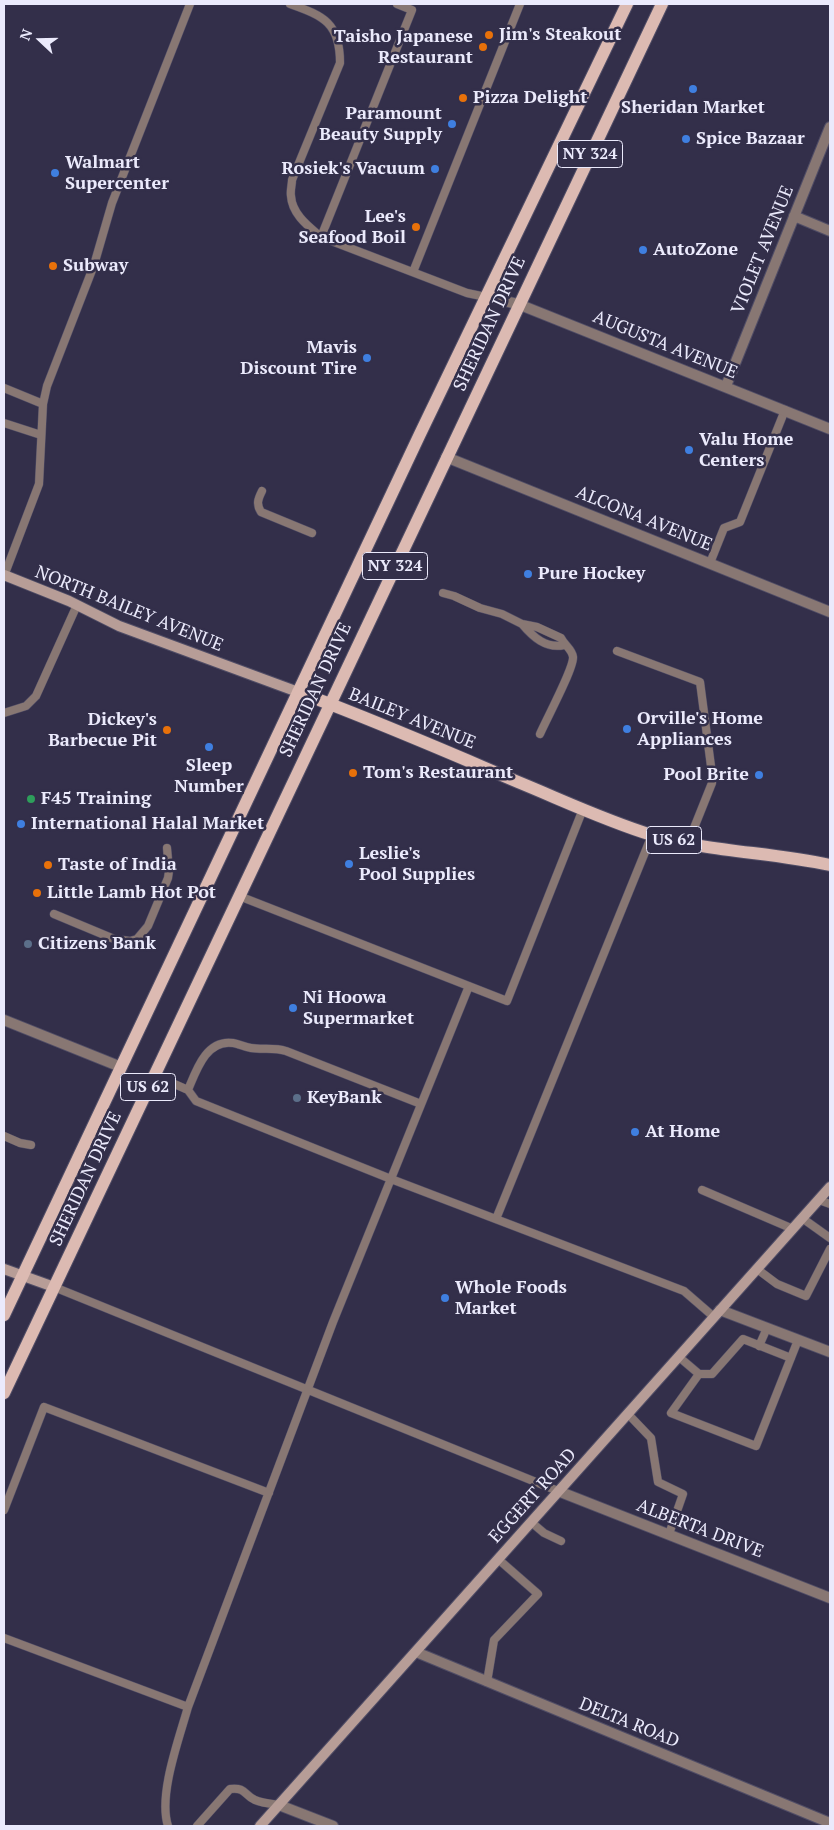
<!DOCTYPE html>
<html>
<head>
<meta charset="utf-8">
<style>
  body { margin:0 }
  #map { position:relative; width:834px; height:1830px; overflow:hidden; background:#332f4a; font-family:"PT Serif",serif }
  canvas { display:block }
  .frame { position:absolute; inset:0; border:5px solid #ebeafc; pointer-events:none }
  .north { position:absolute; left:15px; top:15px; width:50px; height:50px; -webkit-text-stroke:4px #332f4a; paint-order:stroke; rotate:291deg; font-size:14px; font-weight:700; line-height:20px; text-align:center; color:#ebeafc }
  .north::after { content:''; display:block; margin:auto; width:18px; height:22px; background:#ebeafc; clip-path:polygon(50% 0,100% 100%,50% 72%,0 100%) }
</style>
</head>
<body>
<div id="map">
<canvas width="834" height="1830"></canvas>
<div class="frame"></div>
<div class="north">N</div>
</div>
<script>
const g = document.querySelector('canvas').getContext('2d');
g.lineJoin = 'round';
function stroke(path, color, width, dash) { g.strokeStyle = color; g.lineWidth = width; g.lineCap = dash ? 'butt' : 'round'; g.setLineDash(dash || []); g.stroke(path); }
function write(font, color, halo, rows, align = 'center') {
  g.font = font + ' "PT Serif",serif'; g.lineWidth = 5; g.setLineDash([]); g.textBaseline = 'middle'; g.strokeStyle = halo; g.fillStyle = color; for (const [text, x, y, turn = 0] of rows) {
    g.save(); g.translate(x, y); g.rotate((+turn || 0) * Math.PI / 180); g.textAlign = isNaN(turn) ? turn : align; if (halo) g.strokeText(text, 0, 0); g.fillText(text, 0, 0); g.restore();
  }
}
const lane = new Path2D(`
  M 290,4 C 324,16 340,23 340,63 L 292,180 C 292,185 290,191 291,196 C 292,214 308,226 321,237 L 467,293 L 486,297
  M 321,237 L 412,10 L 397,4
  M 413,272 L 520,4
  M 4,388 L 43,404
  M 4,423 L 41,435
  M 262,491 C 258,499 256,504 261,512 L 312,533
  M 710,563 L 724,528 L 740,522 L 785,410
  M 4,576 L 39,484 L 43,404 L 47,386 L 94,265 L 112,203 L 190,4
  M 443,593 L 454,596 L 480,608 L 502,614 L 522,624 L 537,627 L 561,638 C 565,646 572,649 573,657 C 574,668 546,720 540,734
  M 522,624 C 533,637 546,649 564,645
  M 617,651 L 700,682 L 712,774 L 712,783 L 688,843
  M 4,713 L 26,706 L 36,696 L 77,605
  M 239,896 L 507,1001 L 583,809
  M 54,914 L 114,939 L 130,941 L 137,939 L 148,926 L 168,878 L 169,871 L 167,848
  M 154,1075 L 188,1090 L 196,1101 L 391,1179 L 684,1291 L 714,1317
  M 188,1090 C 196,1071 206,1039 233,1043 C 239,1044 245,1047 251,1048 C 263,1050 273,1047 286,1051 L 421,1104
  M 4,1136 L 20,1143 L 31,1145
  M 702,1190 L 793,1229
  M 819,1200 L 830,1204
  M 802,1218 L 830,1238
  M 496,1219 L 652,835
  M 757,1269 L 777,1284 L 806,1296 L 830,1249
  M 54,1287 L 558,1491
  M 759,1346 L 767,1328
  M 679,1357 L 699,1374 L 671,1413 L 756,1446 L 798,1340
  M 699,1374 L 712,1374 L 743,1339 L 791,1358
  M 628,1414 L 651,1438 L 658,1482 L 683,1494 L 669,1534
  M 4,1510 L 44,1407 L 269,1493
  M 531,1522 L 544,1533 L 561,1541
  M 4,1638 L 188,1707 L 333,1322 L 469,986
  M 487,1682 L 494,1640 L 538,1594 L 498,1559
  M 168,1826 C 158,1795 179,1739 188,1707
  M 197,1826 L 230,1789 C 246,1787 244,1795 255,1800 C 262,1803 272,1804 279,1805`);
const street = new Path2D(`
  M 794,216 L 830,231
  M 486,297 L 518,304 L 830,429
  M 726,386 L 830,127
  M 446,457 L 830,612
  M 4,1020 L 121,1067
  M 720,1310 L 830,1352
  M 558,1491 L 830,1598
  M 416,1652 L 830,1823
  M 279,1805 L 333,1826`);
const secondary = new Path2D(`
  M 4,575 L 69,601 L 119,626 L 298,692
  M 4,1269 L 54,1287
  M 260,1826 L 830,1187`);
const primary = new Path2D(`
  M 298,692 C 372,719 445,751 518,782 C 562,800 606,821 652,835 C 710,852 771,852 830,865
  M 4,1315 L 420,434 L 627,4
  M 4,1393 L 662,4`);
stroke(lane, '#504d66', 9);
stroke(street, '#504d66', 12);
stroke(secondary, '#504d66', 12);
stroke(primary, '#504d66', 14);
stroke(lane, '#887773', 8);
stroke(street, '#887773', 10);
stroke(secondary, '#b79d97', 10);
stroke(primary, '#dcbab2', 12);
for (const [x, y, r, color] of [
  [489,35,5,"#e8710a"],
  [483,47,5,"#e8710a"],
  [693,89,5,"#3f7fe0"],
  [463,98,5,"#e8710a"],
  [452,124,5,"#3f7fe0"],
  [686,139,5,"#3f7fe0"],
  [435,169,5,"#3f7fe0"],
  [55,173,5,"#3f7fe0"],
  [416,227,5,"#e8710a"],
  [643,250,5,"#3f7fe0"],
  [53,266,5,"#e8710a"],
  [367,358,5,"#3f7fe0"],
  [689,450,5,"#3f7fe0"],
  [528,574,5,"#3f7fe0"],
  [627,729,5,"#3f7fe0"],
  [167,730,5,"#e8710a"],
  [209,747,5,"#3f7fe0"],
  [353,773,5,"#e8710a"],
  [759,775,5,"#3f7fe0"],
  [31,799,5,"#2e9e5b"],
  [21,824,5,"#3f7fe0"],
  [349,864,5,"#3f7fe0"],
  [48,865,5,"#e8710a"],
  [37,893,5,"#e8710a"],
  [28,944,5,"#5c6f8a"],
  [293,1008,5,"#3f7fe0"],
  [297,1098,5,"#5c6f8a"],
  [635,1132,5,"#3f7fe0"],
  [445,1298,5,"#3f7fe0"]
]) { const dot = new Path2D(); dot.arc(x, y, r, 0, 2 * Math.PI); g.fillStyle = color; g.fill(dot); stroke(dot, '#332f4a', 2); }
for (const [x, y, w] of [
  [590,154,65],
  [395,566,65],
  [674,840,55],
  [148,1087,55]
]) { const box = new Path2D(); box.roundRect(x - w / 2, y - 13.5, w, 27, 4); g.fillStyle = '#332f4a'; g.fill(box); stroke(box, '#ebeafc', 1); }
write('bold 16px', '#ebeafc', null, [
  ["NY 324",590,154],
  ["NY 324",395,566],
  ["US 62",674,840],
  ["US 62",148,1087]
]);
write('bold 18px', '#ebeafc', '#332f4a', [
  ["Jim's Steakout",499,35],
  ["Taisho Japanese",473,37,"right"],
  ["Restaurant",473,58,"right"],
  ["Pizza Delight",473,98],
  ["Sheridan Market",693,108,"center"],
  ["Paramount",442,114,"right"],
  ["Beauty Supply",442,135,"right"],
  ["Spice Bazaar",696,139],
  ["Walmart",65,163],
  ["Supercenter",65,184],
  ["Rosiek's Vacuum",425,169,"right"],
  ["Lee's",406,217,"right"],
  ["Seafood Boil",406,238,"right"],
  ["AutoZone",653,250],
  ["Subway",63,266],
  ["Mavis",357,348,"right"],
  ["Discount Tire",357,369,"right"],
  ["Valu Home",699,440],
  ["Centers",699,461],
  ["Pure Hockey",538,574],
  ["Orville's Home",637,719],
  ["Appliances",637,740],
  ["Dickey's",157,720,"right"],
  ["Barbecue Pit",157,741,"right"],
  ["Sleep",209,766,"center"],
  ["Number",209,787,"center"],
  ["Tom's Restaurant",363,773],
  ["Pool Brite",749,775,"right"],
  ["F45 Training",41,799],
  ["International Halal Market",31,824],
  ["Leslie's",359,854],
  ["Pool Supplies",359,875],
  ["Taste of India",58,865],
  ["Little Lamb Hot Pot",47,893],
  ["Citizens Bank",38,944],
  ["Ni Hoowa",303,998],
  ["Supermarket",303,1019],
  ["KeyBank",307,1098],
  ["At Home",645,1132],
  ["Whole Foods",455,1288],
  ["Market",455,1309]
], 'left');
write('18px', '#ebeafc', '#332f4a', [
  ["VIOLET AVENUE",763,250,-68],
  ["SHERIDAN DRIVE",490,324,-65],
  ["AUGUSTA AVENUE",665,345,22],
  ["ALCONA AVENUE",644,519,22],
  ["NORTH BAILEY AVENUE",129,609,22],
  ["SHERIDAN DRIVE",316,690,-65],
  ["BAILEY AVENUE",412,719,22],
  ["SHERIDAN DRIVE",86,1179,-65],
  ["EGGERT ROAD",533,1496,-48],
  ["ALBERTA DRIVE",700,1529,21],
  ["DELTA ROAD",629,1723,22]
]);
</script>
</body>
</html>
